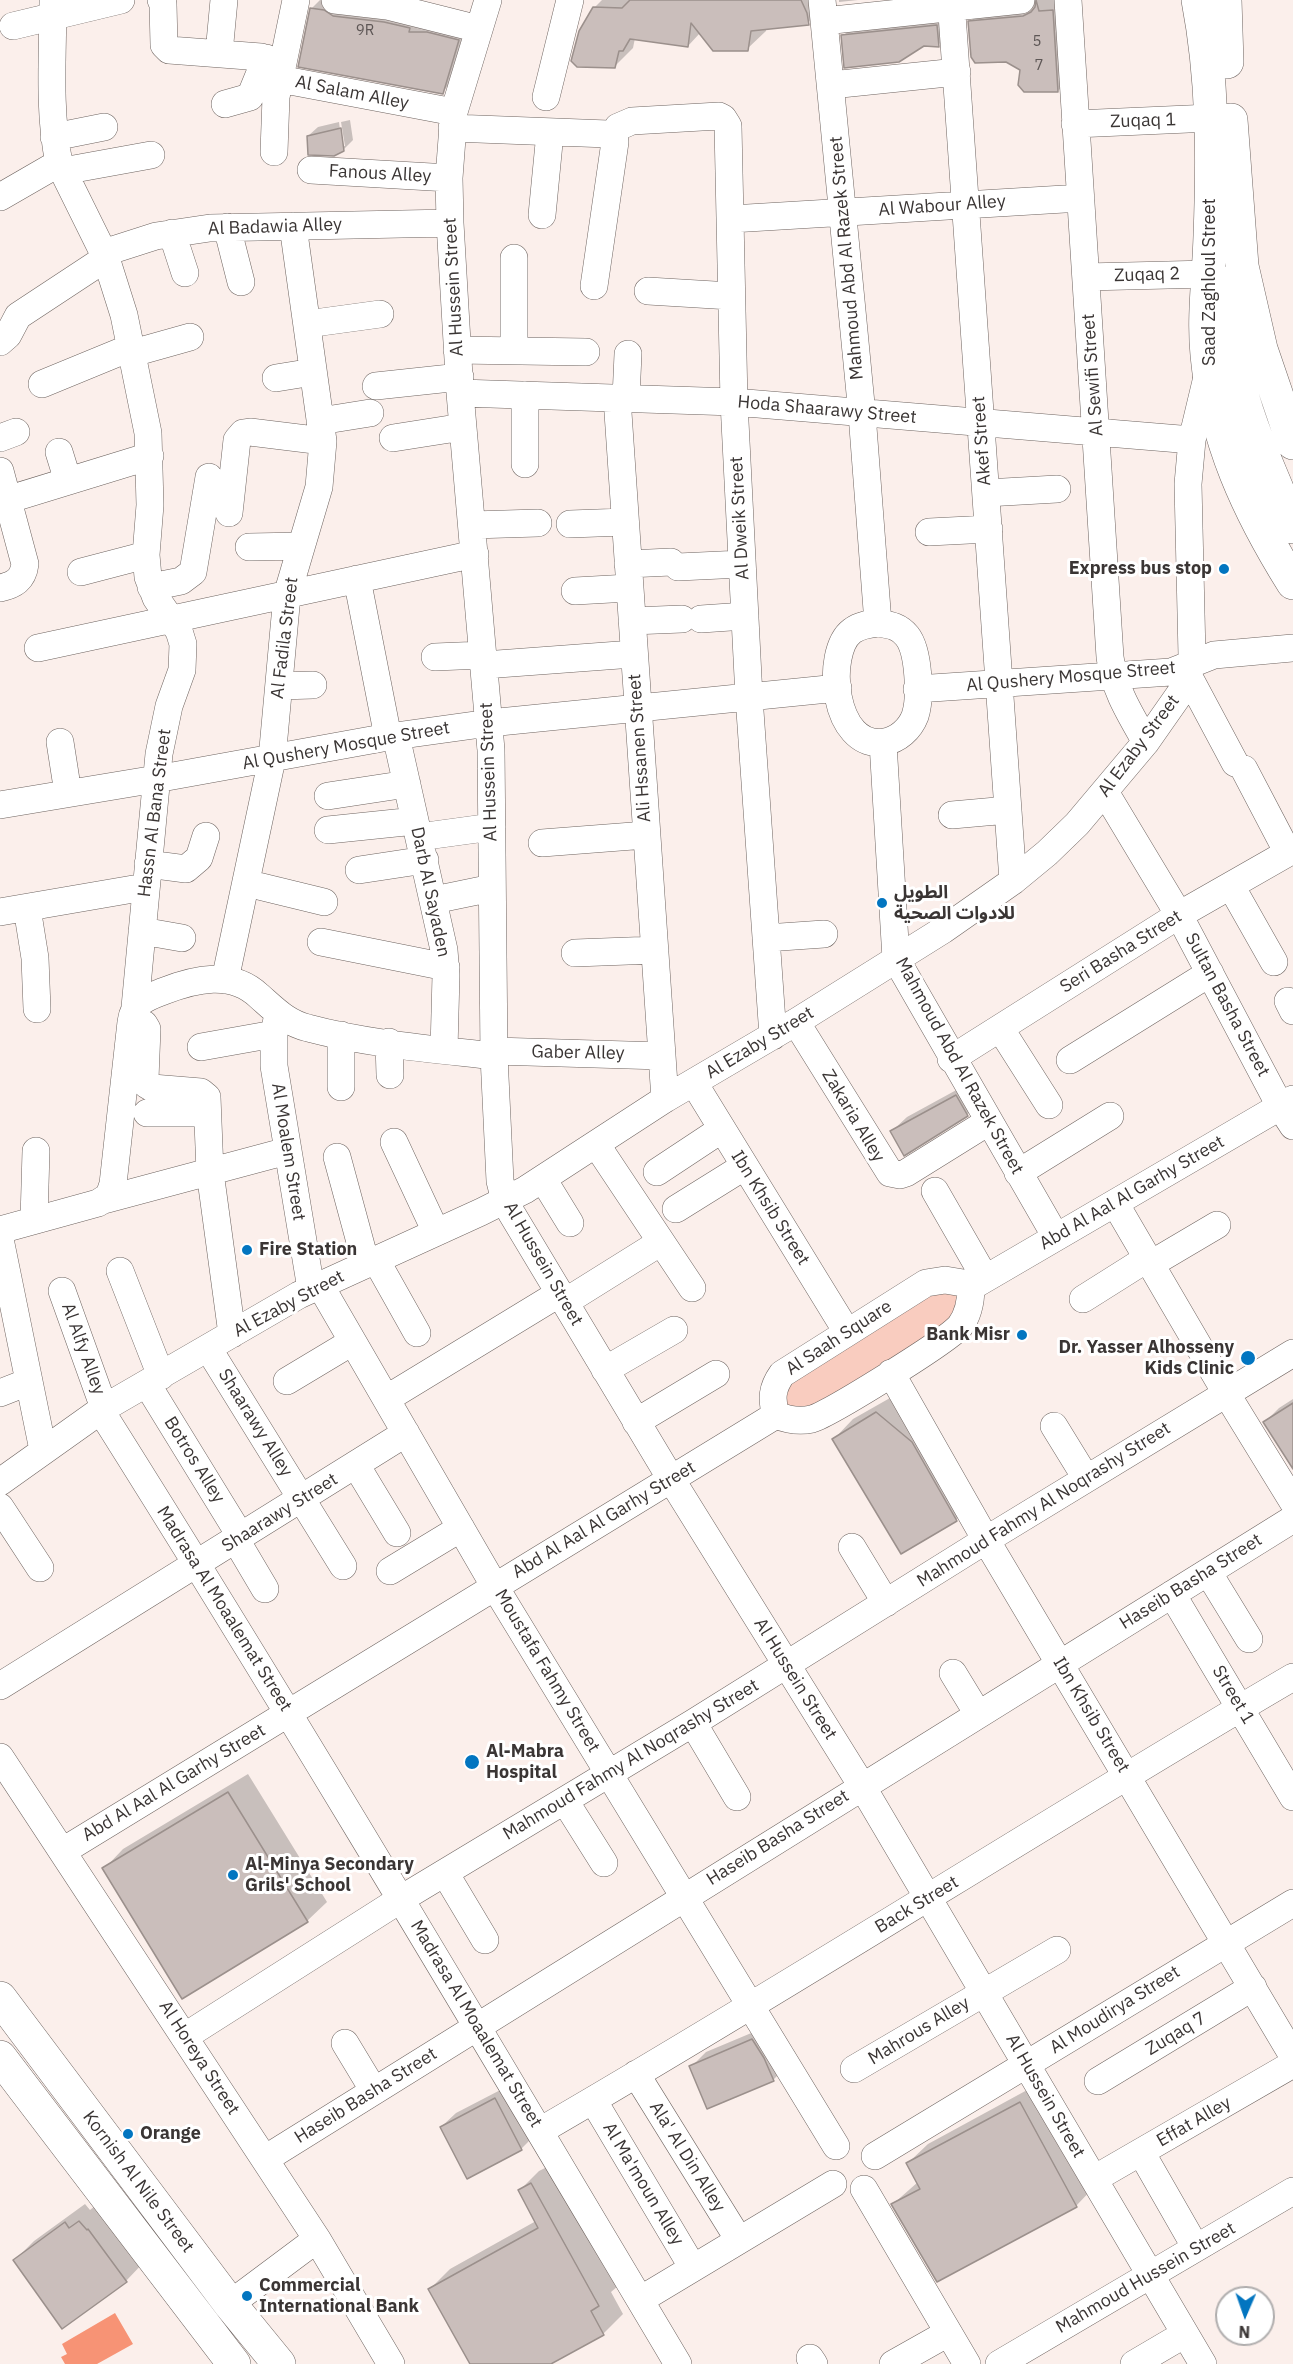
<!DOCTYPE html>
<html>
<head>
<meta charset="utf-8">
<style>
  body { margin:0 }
  #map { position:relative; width:1293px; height:2364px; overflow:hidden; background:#fbefeb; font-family:"IBM Plex Sans",sans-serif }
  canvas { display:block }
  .north { position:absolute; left:1215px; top:2286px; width:60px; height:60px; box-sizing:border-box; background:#fff; border:2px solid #b0aeae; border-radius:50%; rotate:182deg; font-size:16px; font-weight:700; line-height:24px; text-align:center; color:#3a3534 }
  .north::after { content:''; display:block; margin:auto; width:21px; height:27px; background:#0275c0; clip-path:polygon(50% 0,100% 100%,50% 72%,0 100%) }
</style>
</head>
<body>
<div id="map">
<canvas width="1293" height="2364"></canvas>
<div class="north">N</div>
</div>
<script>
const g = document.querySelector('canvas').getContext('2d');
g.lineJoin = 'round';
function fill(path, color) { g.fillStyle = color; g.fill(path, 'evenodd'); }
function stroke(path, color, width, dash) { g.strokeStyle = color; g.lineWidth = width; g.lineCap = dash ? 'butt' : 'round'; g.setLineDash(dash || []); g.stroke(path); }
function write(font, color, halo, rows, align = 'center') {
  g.font = font + ' "IBM Plex Sans","Noto Sans Arabic",sans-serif'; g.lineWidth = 6; g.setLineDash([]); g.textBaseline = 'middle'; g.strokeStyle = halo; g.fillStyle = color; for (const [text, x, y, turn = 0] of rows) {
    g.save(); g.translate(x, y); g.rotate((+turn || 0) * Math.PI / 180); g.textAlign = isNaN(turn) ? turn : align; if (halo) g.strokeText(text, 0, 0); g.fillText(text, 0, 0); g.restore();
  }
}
fill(new Path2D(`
  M 928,1289 L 966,1291 L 954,1322 L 808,1414 L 782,1410 L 783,1384 Z`), '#f9ccbf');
fill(new Path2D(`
  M 115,2313 L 133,2344 L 97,2364 L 65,2364 L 61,2357 L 67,2354 L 62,2344 Z`), '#f79375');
fill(new Path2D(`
  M 320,0 L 338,0 L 470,29 L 454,80 L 442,92 L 312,8 Z
  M 602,0 L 826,0 L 826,5 L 808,23 L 766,28 L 766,31 L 747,49 L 700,33 L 688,46 L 635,38 L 633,48 L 614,67 L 594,8 Z
  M 839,0 L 858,0 L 839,2 Z
  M 1007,0 L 1073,0 L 1077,71 L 1058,91 L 1021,69 L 970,22 L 990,2 Z
  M 951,11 L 953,31 L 938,45 L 843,36 L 858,21 Z
  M 350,120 L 353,140 L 343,150 L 308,136 L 318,127 L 339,122 L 342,146 L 345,146 L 341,122 Z
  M 971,1082 L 982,1100 L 967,1115 L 892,1131 L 907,1117 Z
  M 897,1394 L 976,1500 L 956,1520 L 834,1439 L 853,1419 Z
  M 1293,1399 L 1293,1461 L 1265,1422 L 1279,1408 Z
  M 248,1774 L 327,1902 L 307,1921 L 104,1869 L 123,1849 Z
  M 768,2026 L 788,2065 L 773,2080 L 691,2067 L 706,2052 Z
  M 1040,2083 L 1095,2186 L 1076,2206 L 893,2204 L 918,2182 L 908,2163 L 928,2144 Z
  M 510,2085 L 536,2134 L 521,2149 L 441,2127 L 456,2113 Z
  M 551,2165 L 618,2286 L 611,2292 L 623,2314 L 603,2334 L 548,2364 L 472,2364 L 430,2289 L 450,2269 L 536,2221 L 520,2190 L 539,2171 Z
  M 100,2202 L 145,2261 L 126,2281 L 15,2260 L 34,2241 L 85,2204 L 90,2210 Z`), '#0003');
const building = new Path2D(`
  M 630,0 L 801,0 L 807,13 L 809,25 L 751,31 L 748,51 L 713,51 L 691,23 L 688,47 L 630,39 L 623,51 L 619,51 L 615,68 L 577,67 L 571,61 L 579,31 L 593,7 L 622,8 Z
  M 1036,0 L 1039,11 L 1053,10 L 1058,92 L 1024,92 L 1018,85 L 1020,70 L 1006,62 L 975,63 L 971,57 L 968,21 L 1023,16 L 1031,12 L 1035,7 Z
  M 310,8 L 324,10 L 333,16 L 384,22 L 410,28 L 409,32 L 427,32 L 459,40 L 443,94 L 298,67 Z
  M 937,25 L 939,47 L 924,46 L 899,62 L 844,68 L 841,35 Z
  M 341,128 L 344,151 L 334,156 L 308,155 L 307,136 Z
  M 956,1095 L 968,1116 L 904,1156 L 890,1131 Z
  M 1293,1403 L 1293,1469 L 1263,1422 Z
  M 876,1412 L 912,1442 L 957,1521 L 901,1554 L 832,1439 Z
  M 228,1792 L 308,1922 L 182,1999 L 102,1868 Z
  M 752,2039 L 764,2058 L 774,2081 L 707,2109 L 689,2066 Z
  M 495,2098 L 522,2150 L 467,2179 L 440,2127 Z
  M 1020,2102 L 1077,2207 L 937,2282 L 891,2204 L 920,2189 L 906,2163 Z
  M 531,2183 L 599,2306 L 591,2311 L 604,2335 L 551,2364 L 470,2364 L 428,2289 L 538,2228 L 518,2190 Z
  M 79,2221 L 87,2230 L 88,2229 L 127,2282 L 62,2329 L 13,2260 L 65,2222 L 69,2228 Z`);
fill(building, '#cabebb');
stroke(building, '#9b908c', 1.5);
const minor = new Path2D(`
  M 53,0 C 53,53 48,110 59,163 L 106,258 L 124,315 L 148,433 L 150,505 L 146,555 L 148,577 L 156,598 L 179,631 L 183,644 L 182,670 L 169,706 L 159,754 L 135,1007
  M 161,0 L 163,4 L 164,45 L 169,50 L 261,57 C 274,61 276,76 290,81 L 454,112
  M 335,0 L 387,6 L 479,29
  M 488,0 L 454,112 L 449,178 L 450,223 L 460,393 L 491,750 L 494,1056 L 500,1181 L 505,1201 L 512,1214 L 671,1479 L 862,1786 L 1203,2364
  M 822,0 L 862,414 L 878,623
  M 951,0 L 1013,881
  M 1068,0 L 1110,657 C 1114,689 1130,714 1146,742
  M 824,21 L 1021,0
  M 13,26 L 121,0
  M 219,53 L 224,0
  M 831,85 L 957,72
  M 546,97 L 570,0
  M 225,104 L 250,97 L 266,58
  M 1075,124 L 1211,118
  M 452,128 L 608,134 L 614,137 L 615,142 L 594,286
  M 54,137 L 104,127
  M 614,137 L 618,127 L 632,121 L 719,116 L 723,118 L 728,126 L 734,402 L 749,697 L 773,1036
  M 274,152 L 276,97 L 296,0
  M 311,170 L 449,178
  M 63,171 L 151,155
  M 0,197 L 59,163
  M 542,215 L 550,133
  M 731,219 L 1081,198
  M 227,227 L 241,282
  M 172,233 L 185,273
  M 103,253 L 156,236 L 210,228 L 450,223
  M 514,258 L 514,351
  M 1086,277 L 1209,274
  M 648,291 L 731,296
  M 307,324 L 380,314
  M 0,342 L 8,335 L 18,316 L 106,258
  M 457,350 L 586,352
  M 133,353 L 190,337
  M 276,378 L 313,372
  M 42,384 L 132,347
  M 376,386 L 460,377
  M 460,393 L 734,402 L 1192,440
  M 525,395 L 525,464
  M 617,398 L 665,1099
  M 626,398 L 628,354
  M 320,421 L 370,413
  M 0,438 L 16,432
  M 393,438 L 463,427
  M 59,452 L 68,481
  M 0,471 L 25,564 C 23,580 14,585 0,588
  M 986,493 L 1057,489
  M 0,502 L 150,456
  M 229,513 L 237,440 L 243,433 L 250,432 L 323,441
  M 570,524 L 625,522
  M 472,525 L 538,523
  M 929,532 L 989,529
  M 249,547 L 301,546
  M 628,564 L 671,562
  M 678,567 L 742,564
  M 81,572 L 146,555
  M 357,579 L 388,737
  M 151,587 L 181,581 L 193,572 L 209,477
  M 575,591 L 629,588
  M 701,619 L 745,616
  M 632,621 L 682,619
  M 878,623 C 890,625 899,626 907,636 C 919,651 921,698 915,716 C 910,729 898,740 884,742 C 833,750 824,652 852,631 C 860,625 869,624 878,623 Z
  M 38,648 L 475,554
  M 435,657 L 483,655
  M 484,665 L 633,654
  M 1188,675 L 1235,763
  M 279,686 L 313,685
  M 917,689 L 1171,672 L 1214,655 L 1293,648
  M 396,736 L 444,950 L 446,975 L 444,1050
  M 60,742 L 68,793
  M 883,743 L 896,959 L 1056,1237
  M 1244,769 L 1288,853
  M 1105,792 L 1179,915 L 1280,1106 L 1293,1126
  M 328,796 L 407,784
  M 0,805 L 156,779 L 388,737 L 489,723 L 838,688
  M 952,815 L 1008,810
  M 328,830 L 415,821
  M 419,837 L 492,827
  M 542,843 L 646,835
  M 148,864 L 186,869 L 199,858 L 206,836
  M 359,870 L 425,860
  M 246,883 L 324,902
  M 1231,886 L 1274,962
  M 434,900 L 492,888
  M 27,908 L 35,958 L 37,1009
  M 0,912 L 145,887
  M 142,931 L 182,938
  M 766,938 L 824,934
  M 321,942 L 446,967
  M 575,953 L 655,950
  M 225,980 L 272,759 L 287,595 L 319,487 L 323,441 L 293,226
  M 1288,1001 L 1293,1011
  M 278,1014 L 274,1034 L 274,1066 L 311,1289
  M 796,1022 L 890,1173 L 900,1175 L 906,1173 L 988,1122
  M 144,1024 L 147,1029 L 145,1079 L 147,1085 L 152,1088 L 201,1092 L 207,1097 L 210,1172 L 232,1334
  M 1000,1028 L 1049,1105
  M 341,1035 L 341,1087
  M 389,1042 L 390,1075
  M 201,1047 L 274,1034
  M 494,1051 L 662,1056
  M 951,1059 L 1179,915 L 1293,850
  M 1070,1060 L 1210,973
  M 694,1083 L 847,1332
  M 147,1113 L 207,1113
  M 394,1142 L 436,1232
  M 596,1144 L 692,1288
  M 337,1157 L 366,1264
  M 657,1172 L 722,1129
  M 1018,1173 L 1110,1116
  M 543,1179 L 570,1223
  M 935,1191 L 985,1278
  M 104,1200 L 287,1151
  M 1115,1203 L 1226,1393 L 1293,1502
  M 676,1209 L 745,1166
  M 34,1220 L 36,1151
  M 0,1230 L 98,1203 L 109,1196 L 113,1184 L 131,1022 C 134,1001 146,998 164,991 C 195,979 232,970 259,996 C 275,1010 287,1023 308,1028 C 368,1044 432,1049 494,1056
  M 0,1239 L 43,1450
  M 376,1260 L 417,1333
  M 1151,1264 L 1217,1225
  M 120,1271 L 161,1376
  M 945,1280 L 963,1283 L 971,1287 C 971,1301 969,1314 960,1326 C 947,1341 831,1413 812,1419 C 799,1422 788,1420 776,1415 C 771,1399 772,1388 782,1374 L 926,1283 Z
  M 320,1285 L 495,1587 L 836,2146
  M 971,1287 L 1293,1099
  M 62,1291 L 104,1408
  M 1083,1299 L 1148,1258
  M 565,1302 L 661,1242
  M 208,1348 L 343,1566
  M 605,1370 L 674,1330
  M 891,1373 L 986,1540 L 1293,2056
  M 287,1381 L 352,1342
  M 147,1384 L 241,1537
  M 0,1393 L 28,1382
  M 386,1399 L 560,1293
  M 101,1411 C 299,1725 488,2045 678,2364
  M 636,1422 L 716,1374
  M 1054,1426 L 1086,1478
  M 356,1465 L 397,1533
  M 0,1482 L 104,1408 L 299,1295 L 481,1212 L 525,1190 L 665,1099 L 796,1022 L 943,930 L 1013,881 L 1047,853 L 1077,824 L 1146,742 L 1181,692 L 1190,670 L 1192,656 L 1188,484 L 1192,440 L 1208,373
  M 0,1507 L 40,1568
  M 236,1540 L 265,1589
  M 852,1547 L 886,1603
  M 390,1571 L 461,1528
  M 1208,1572 L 1249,1639
  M 1172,1594 L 1293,1797
  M 953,1673 L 978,1714
  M 0,1686 L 406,1433
  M 693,1723 L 737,1797
  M 0,1757 L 317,2239 L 391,2364
  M 565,1801 L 604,1863
  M 63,1851 L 776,1415
  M 445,1873 L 485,1940
  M 184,2037 L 401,1899 L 693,1723 L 986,1540 L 1293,1353
  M 345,2043 L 374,2091
  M 854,2069 L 1057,1950
  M 636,2074 L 739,2240
  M 1098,2081 L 1253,1987
  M 593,2100 L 693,2268
  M 540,2131 C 794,1984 1040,1825 1293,1677
  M 1141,2152 L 1196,2248
  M 875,2156 L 1293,1903
  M 265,2159 L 1293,1519
  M 1094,2179 L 1293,2064
  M 864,2189 L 967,2364
  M 640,2300 L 833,2184
  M 230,2304 L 317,2239
  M 810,2358 L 814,2364
  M 893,2364 L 948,2333
  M 999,2364 L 1293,2191
  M 1134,2364 L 1185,2334`);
const major = new Path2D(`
  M 1198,0 C 1213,78 1213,157 1210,236 C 1209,275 1203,316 1207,355 C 1215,440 1248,511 1293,583
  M 1225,0 L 1227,62
  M 1231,120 L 1242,266 L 1261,349 L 1293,443
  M 1238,277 C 1210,351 1265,457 1293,527
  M 0,1998 L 230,2304 L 279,2364
  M 0,2057 L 234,2364`);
stroke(minor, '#6e6460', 28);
stroke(major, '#6e6460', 34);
stroke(minor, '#fff', 27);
stroke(major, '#fff', 33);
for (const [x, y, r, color] of [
  [1224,569,6,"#0275c0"],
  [882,903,6,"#0275c0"],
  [247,1250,6,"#0275c0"],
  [1022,1335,6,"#0275c0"],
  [1248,1358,8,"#0275c0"],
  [472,1762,8,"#0275c0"],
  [233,1875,6,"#0275c0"],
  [128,2134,6,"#0275c0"],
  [247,2296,6,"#0275c0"]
]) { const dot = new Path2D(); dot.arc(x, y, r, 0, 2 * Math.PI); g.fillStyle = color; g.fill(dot); stroke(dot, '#fff', 2); }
write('15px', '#5e5756', null, [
  ["9R",365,31],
  ["5",1037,42],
  ["7",1039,66]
]);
write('18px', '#3a3534', '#fff', [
  ["Al Salam Alley",352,93,11],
  ["Zuqaq 1",1143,121,-2],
  ["Fanous Alley",380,174,3],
  ["Al Wabour Alley",942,206,-4],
  ["Al Badawia Alley",275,227,-2],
  ["Mahmoud Abd Al Razek Street",847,258,-95],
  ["Zuqaq 2",1147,275,-2],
  ["Saad Zaghloul Street",1210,282,-90],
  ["Al Hussein Street",454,287,-93],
  ["Al Sewifi Street",1093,375,-94],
  ["Hoda Shaarawy Street",827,410,5],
  ["Akef Street",982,441,-94],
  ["Al Dweik Street",740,518,-93],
  ["Al Fadila Street",285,638,-83],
  ["Al Qushery Mosque Street",1071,677,-5],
  ["Al Qushery Mosque Street",346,746,-10],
  ["Al Ezaby Street",1139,746,-53],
  ["Ali Hssanen Street",640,748,-94],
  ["Al Hussein Street",489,772,-92],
  ["Hassn Al Bana Street",155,813,-83],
  ["Darb Al Sayaden",430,892,78],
  ["Seri Basha Street",1121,952,-32],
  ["Sultan Basha Street",1227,1005,62],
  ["Al Ezaby Street",760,1043,-31],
  ["Gaber Alley",578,1053,1],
  ["Mahmoud Abd Al Razek Street",959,1066,61],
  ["Zakaria Alley",853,1116,59],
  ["Al Moalem Street",288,1152,81],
  ["Abd Al Aal Al Garhy Street",1132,1193,-30],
  ["Ibn Khsib Street",770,1208,58],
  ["Al Hussein Street",543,1264,60],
  ["Al Ezaby Street",289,1304,-28],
  ["Al Saah Square",839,1338,-33],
  ["Al Alfy Alley",83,1349,70],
  ["Shaarawy Alley",255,1423,58],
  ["Botros Alley",194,1460,58],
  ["Mahmoud Fahmy Al Noqrashy Street",1044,1505,-32],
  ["Shaarawy Street",280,1513,-32],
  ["Abd Al Aal Al Garhy Street",604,1520,-31],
  ["Haseib Basha Street",1191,1582,-32],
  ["Madrasa Al Moaalemat Street",224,1609,58],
  ["Moustafa Fahmy Street",547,1671,59],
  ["Al Hussein Street",795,1679,58],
  ["Street 1",1233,1695,59],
  ["Ibn Khsib Street",1091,1715,59],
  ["Mahmoud Fahmy Al Noqrashy Street",631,1760,-31],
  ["Abd Al Aal Al Garhy Street",174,1783,-31],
  ["Haseib Basha Street",778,1838,-32],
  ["Back Street",917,1905,-31],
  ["Al Moudirya Street",1115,2010,-32],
  ["Madrasa Al Moaalemat Street",476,2024,59],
  ["Mahrous Alley",919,2031,-31],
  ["Zuqaq 7",1176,2034,-31],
  ["Al Horeya Street",199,2058,57],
  ["Haseib Basha Street",366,2096,-32],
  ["Al Hussein Street",1045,2096,60],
  ["Effat Alley",1194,2122,-30],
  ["Ala' Al Din Alley",687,2157,58],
  ["Kornish Al Nile Street",138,2182,53],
  ["Al Ma'moun Alley",643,2184,59],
  ["Mahmoud Hussein Street",1146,2278,-30]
]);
write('bold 18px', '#3a3534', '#fff', [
  ["Express bus stop",1212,569,"right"],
  ["الطويل",894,893],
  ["للادوات الصحية",894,914],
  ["Fire Station",259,1250],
  ["Bank Misr",1010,1335,"right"],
  ["Dr. Yasser Alhosseny",1234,1348,"right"],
  ["Kids Clinic",1234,1369,"right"],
  ["Al-Mabra",486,1752],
  ["Hospital",486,1773],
  ["Al-Minya Secondary",245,1865],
  ["Grils' School",245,1886],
  ["Orange",140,2134],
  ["Commercial",259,2286],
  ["International Bank",259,2307]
], 'left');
</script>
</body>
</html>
